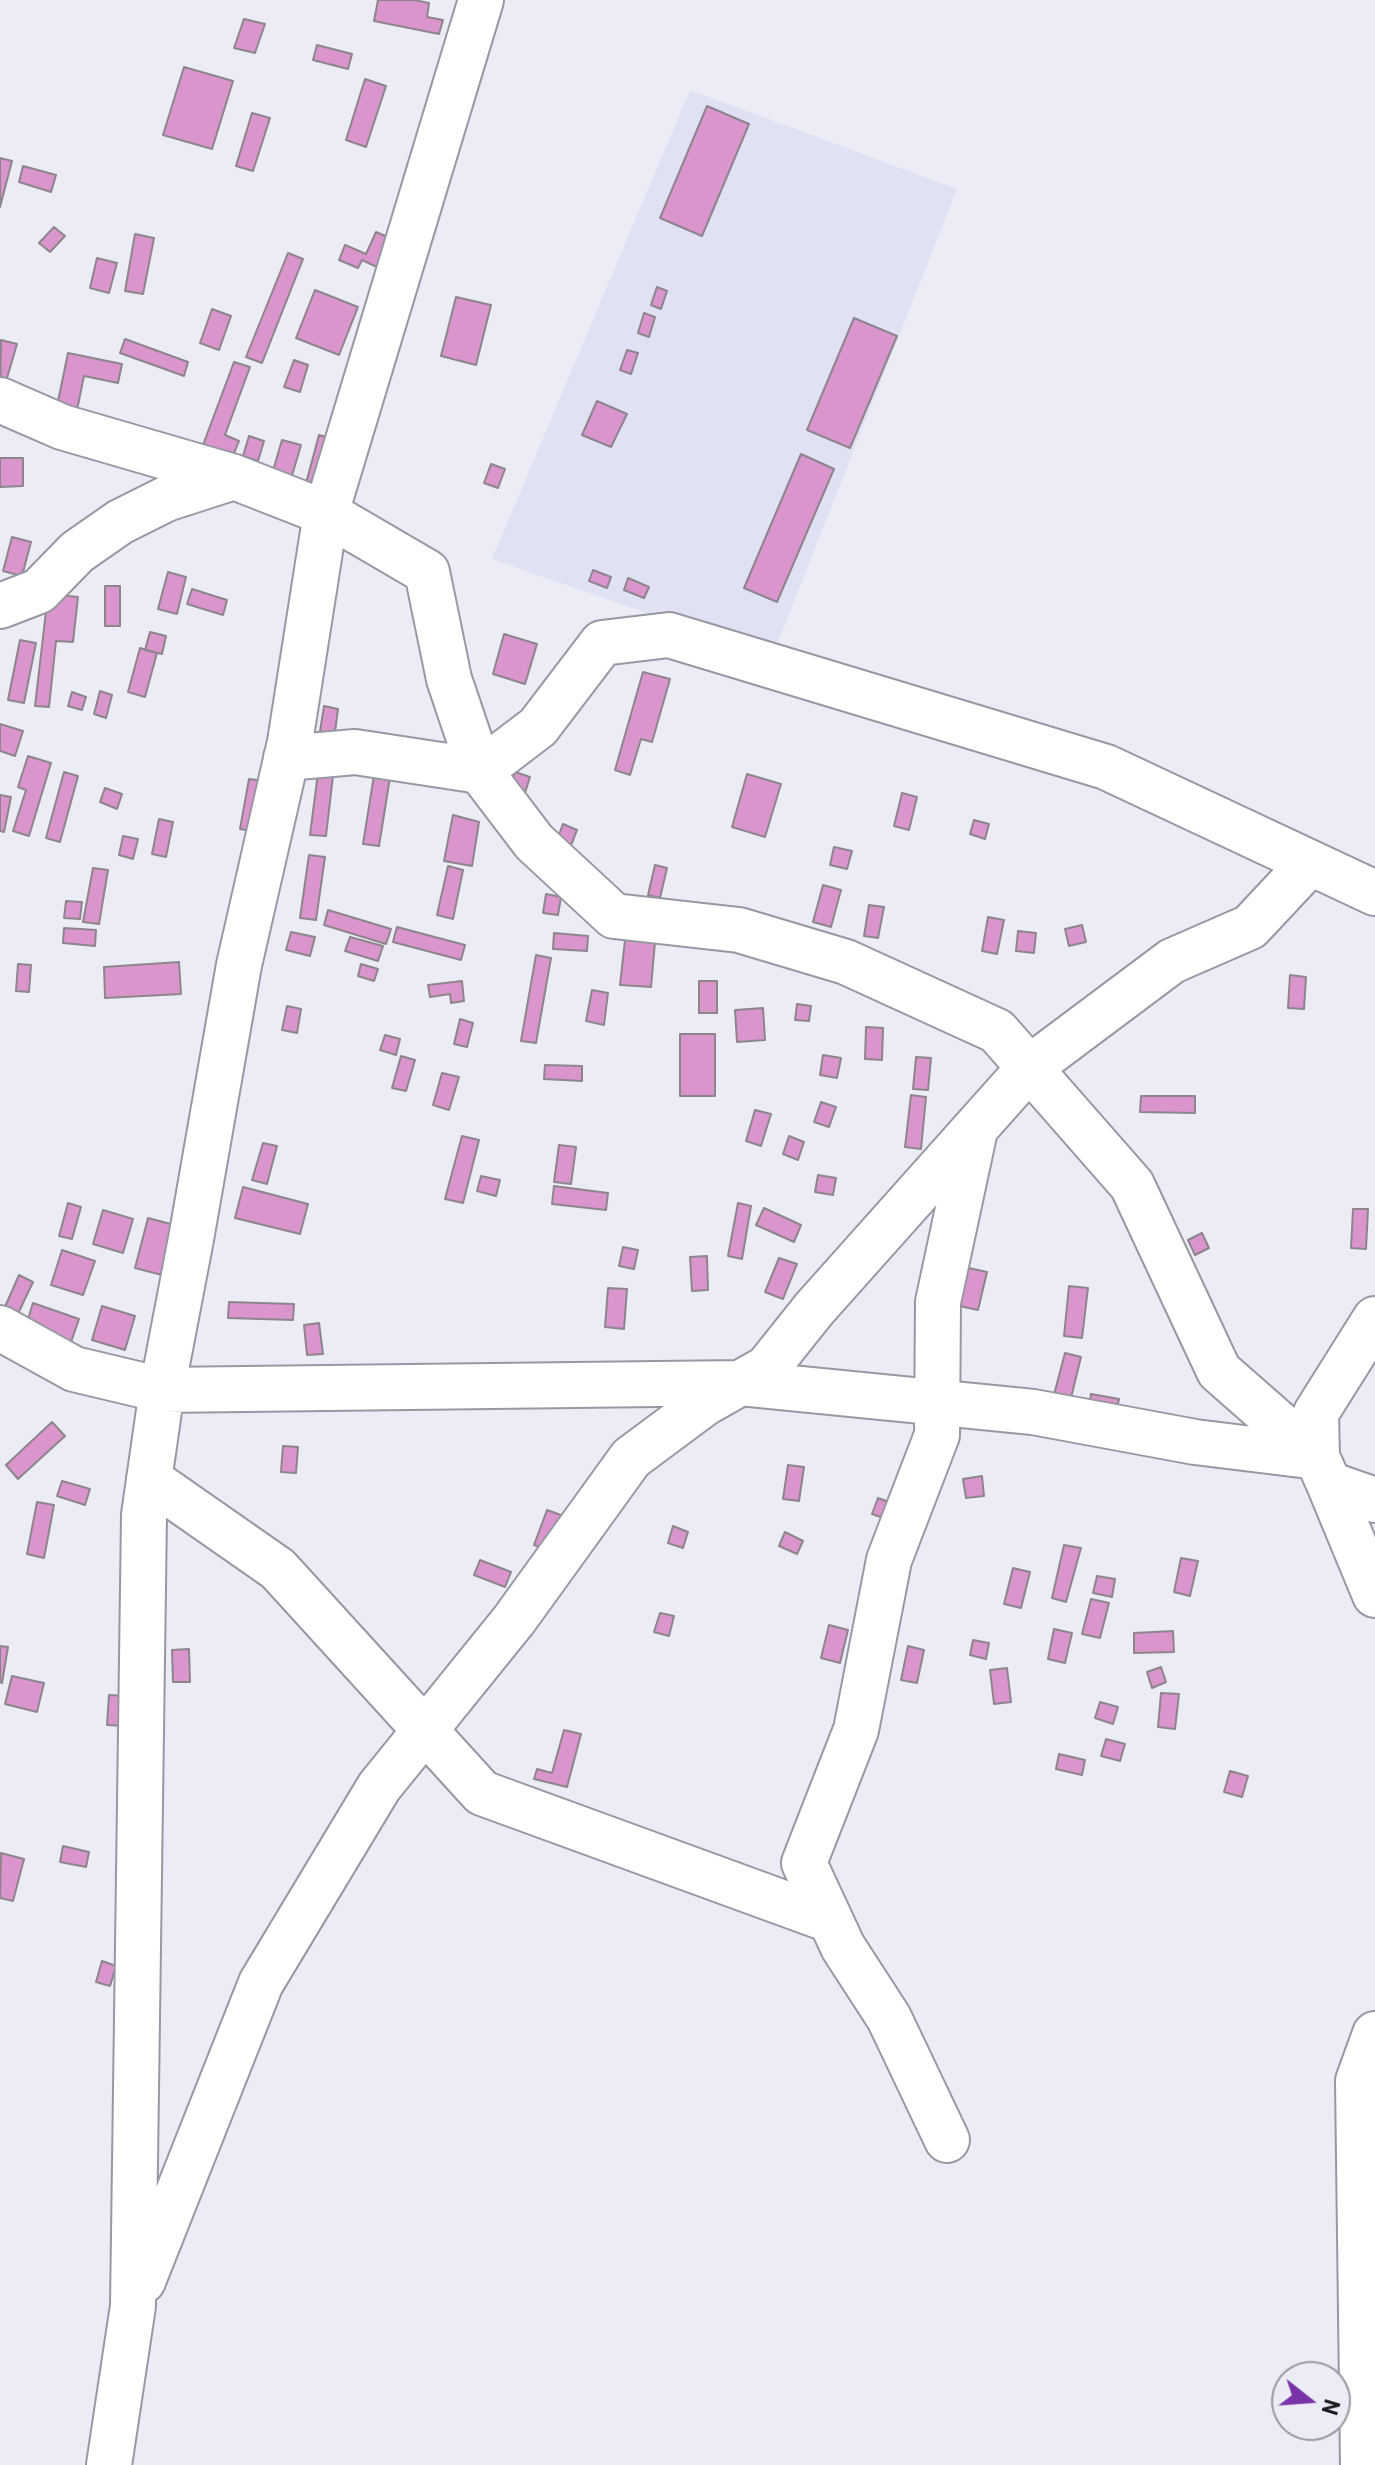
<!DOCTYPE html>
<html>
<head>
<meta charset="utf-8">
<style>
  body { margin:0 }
  #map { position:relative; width:1375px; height:2465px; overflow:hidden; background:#ececf7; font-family:Barlow,sans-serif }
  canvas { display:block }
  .north { position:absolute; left:1271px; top:2361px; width:80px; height:80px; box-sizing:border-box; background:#ececf7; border:2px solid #9999a1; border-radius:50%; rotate:107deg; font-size:22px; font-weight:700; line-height:32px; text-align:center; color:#1c1c20 }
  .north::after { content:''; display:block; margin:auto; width:28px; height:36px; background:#7834a8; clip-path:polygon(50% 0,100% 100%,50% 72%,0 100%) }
</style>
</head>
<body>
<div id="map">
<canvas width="1375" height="2465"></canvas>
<div class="north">N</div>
</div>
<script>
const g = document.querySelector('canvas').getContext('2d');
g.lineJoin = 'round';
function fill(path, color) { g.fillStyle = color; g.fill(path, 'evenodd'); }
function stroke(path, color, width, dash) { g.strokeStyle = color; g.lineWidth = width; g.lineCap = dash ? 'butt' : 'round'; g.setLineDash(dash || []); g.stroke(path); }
fill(new Path2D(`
  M 690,90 L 957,189 L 772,657 L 492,559 Z`), '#e0e1f3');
const building = new Path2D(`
  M 378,0 L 414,0 L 429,3 L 427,17 L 443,20 L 439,34 L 374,21 Z
  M 244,19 L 265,24 L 255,53 L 234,48 Z
  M 317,45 L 352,54 L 348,69 L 313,60 Z
  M 184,67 L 233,81 L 212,149 L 163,135 Z
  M 365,79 L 386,86 L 366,147 L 346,140 Z
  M 707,106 L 749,124 L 702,236 L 660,218 Z
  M 252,113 L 270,118 L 253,171 L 236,166 Z
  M 0,158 L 12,161 L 0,207 Z
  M 23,166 L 56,175 L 51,192 L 19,182 Z
  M 54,227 L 65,236 L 50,252 L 39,243 Z
  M 376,232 L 390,238 L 377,267 L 362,260 L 358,268 L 339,260 L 345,245 L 366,254 Z
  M 135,234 L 154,238 L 143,294 L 125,291 Z
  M 288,253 L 303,259 L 262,363 L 246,357 Z
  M 97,258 L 117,263 L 109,293 L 90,288 Z
  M 657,287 L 667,291 L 661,309 L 651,305 Z
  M 315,290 L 358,307 L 339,355 L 296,338 Z
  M 456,297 L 491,305 L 476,365 L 441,356 Z
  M 212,309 L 231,316 L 219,350 L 200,343 Z
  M 644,313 L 655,317 L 649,337 L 638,333 Z
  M 854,318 L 897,336 L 850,448 L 807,430 Z
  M 125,339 L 188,362 L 184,376 L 120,353 Z
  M 1,340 L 17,344 L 2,395 L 0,395 Z
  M 627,350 L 638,353 L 631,374 L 620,370 Z
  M 68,353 L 122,364 L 118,383 L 84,376 L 77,410 L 57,406 Z
  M 294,360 L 308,365 L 300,392 L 284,387 Z
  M 234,362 L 250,367 L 225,435 L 239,441 L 233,456 L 203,445 Z
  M 597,401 L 627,414 L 611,447 L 582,435 Z
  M 319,435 L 334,439 L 321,491 L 305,487 Z
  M 249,436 L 264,441 L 258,461 L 243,456 Z
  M 282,440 L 301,445 L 291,479 L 272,474 Z
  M 801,454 L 834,469 L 777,602 L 744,588 Z
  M 0,458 L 23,458 L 23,486 L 0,487 Z
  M 491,464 L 505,469 L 498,488 L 484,483 Z
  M 12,537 L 31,542 L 22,576 L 3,571 Z
  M 593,570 L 611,577 L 607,588 L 589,581 Z
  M 168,572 L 186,577 L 177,614 L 158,609 Z
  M 628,578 L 649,587 L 644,598 L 624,590 Z
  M 105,586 L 120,586 L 120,626 L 105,626 Z
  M 192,589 L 227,600 L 223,615 L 187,604 Z
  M 48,594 L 78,597 L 73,642 L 56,641 L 49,707 L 35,706 Z
  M 150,632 L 166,636 L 162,654 L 145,650 Z
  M 504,634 L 537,644 L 525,684 L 493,674 Z
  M 20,640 L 36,643 L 24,703 L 8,700 Z
  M 140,648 L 157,653 L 145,697 L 128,692 Z
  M 643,672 L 670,679 L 652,742 L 641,739 L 630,775 L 615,770 Z
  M 100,691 L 112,695 L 106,718 L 94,714 Z
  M 72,692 L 86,697 L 82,710 L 68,706 Z
  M 324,706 L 338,709 L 333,747 L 318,744 Z
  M 0,724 L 23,731 L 15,756 L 0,751 Z
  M 28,756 L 51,763 L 29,836 L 13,831 L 26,790 L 18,787 Z
  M 319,765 L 334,767 L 326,836 L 310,835 Z
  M 375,769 L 391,771 L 379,846 L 363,844 Z
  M 64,772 L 78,776 L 60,842 L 46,838 Z
  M 515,772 L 530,777 L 524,796 L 509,792 Z
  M 747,774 L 781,784 L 765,837 L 732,827 Z
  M 249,779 L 265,781 L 256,832 L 240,829 Z
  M 105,788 L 122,794 L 117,809 L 100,802 Z
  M 902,793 L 917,797 L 909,830 L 894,826 Z
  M 0,795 L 11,797 L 4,832 L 0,831 Z
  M 453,815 L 479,822 L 472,866 L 444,861 Z
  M 159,819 L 173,822 L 166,857 L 152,854 Z
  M 974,820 L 989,824 L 985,839 L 970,834 Z
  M 563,824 L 577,830 L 565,861 L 551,855 Z
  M 123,836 L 138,839 L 133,859 L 119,855 Z
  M 834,847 L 852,851 L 847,869 L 830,865 Z
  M 309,855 L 325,857 L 316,920 L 300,918 Z
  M 655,865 L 667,868 L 660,898 L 648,895 Z
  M 448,866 L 463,870 L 453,919 L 437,915 Z
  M 93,868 L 108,870 L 99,924 L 83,922 Z
  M 823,885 L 841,890 L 831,927 L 813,922 Z
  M 546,894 L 561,897 L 558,915 L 543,913 Z
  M 66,901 L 82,902 L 80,919 L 64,918 Z
  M 869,905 L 884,907 L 878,938 L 864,936 Z
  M 328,910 L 391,929 L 386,944 L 324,925 Z
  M 988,917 L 1004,920 L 997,954 L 982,951 Z
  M 1082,925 L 1086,942 L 1069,946 L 1065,929 Z
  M 397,927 L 465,945 L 461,960 L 393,942 Z
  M 64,928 L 96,930 L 95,946 L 63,943 Z
  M 1018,931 L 1036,933 L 1034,953 L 1016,951 Z
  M 291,932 L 315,937 L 310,956 L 286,950 Z
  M 554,933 L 588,936 L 587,951 L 553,949 Z
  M 350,937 L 383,946 L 378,961 L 345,951 Z
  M 625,940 L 655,942 L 651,987 L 620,985 Z
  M 536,955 L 551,958 L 536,1043 L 521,1041 Z
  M 179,962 L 181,994 L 105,998 L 104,967 Z
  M 18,964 L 31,965 L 29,992 L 16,991 Z
  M 361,964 L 378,969 L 374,981 L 358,976 Z
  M 1290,975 L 1306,977 L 1304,1009 L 1288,1008 Z
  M 462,981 L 464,1001 L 451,1003 L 450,994 L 430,997 L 428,985 Z
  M 699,981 L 717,981 L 717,1013 L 699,1013 Z
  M 592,990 L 608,993 L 604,1025 L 586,1021 Z
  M 797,1004 L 811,1006 L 809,1021 L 795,1020 Z
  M 287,1006 L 301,1009 L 297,1033 L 282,1030 Z
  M 763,1008 L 765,1040 L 737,1042 L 735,1010 Z
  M 460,1019 L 473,1023 L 467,1047 L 454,1044 Z
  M 866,1027 L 883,1028 L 882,1060 L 865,1059 Z
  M 680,1034 L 715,1034 L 715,1096 L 680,1096 Z
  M 385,1035 L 400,1039 L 396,1055 L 380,1050 Z
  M 823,1055 L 841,1058 L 837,1078 L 820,1075 Z
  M 401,1056 L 415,1060 L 406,1091 L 392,1088 Z
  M 916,1057 L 931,1058 L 928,1090 L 913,1089 Z
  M 545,1065 L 582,1066 L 582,1081 L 544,1079 Z
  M 442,1073 L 459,1077 L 449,1110 L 433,1105 Z
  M 911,1095 L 926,1097 L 921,1149 L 905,1147 Z
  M 1141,1096 L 1195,1096 L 1195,1113 L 1140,1112 Z
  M 821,1102 L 836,1107 L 829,1127 L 814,1122 Z
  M 755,1110 L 771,1114 L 761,1146 L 746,1141 Z
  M 462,1136 L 479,1140 L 463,1203 L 445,1199 Z
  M 789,1136 L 804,1142 L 798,1160 L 783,1154 Z
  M 263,1143 L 277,1146 L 267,1184 L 252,1180 Z
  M 559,1145 L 576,1147 L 571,1184 L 554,1182 Z
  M 818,1175 L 836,1178 L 833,1195 L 815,1192 Z
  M 481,1176 L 500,1180 L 496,1196 L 477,1191 Z
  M 554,1186 L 608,1193 L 606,1210 L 552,1204 Z
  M 243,1187 L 308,1204 L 300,1234 L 235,1218 Z
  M 68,1203 L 81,1207 L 72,1239 L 59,1236 Z
  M 738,1203 L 751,1206 L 742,1259 L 728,1256 Z
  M 764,1208 L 801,1225 L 794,1242 L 756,1225 Z
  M 1353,1209 L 1368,1209 L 1366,1249 L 1351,1248 Z
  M 103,1210 L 133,1219 L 123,1253 L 93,1244 Z
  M 148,1218 L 178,1226 L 166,1276 L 135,1268 Z
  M 1202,1233 L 1209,1248 L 1195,1255 L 1188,1240 Z
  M 623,1247 L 638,1250 L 634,1269 L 619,1266 Z
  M 62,1250 L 95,1261 L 83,1295 L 51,1285 Z
  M 707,1256 L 708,1290 L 692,1291 L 690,1257 Z
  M 779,1258 L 797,1264 L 783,1299 L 765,1292 Z
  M 964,1267 L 987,1272 L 978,1310 L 955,1305 Z
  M 19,1275 L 33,1282 L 14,1322 L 1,1316 Z
  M 1069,1286 L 1088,1288 L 1082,1338 L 1064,1336 Z
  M 608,1288 L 627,1289 L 624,1329 L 605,1327 Z
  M 229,1302 L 294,1304 L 293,1320 L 228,1318 Z
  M 33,1303 L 79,1319 L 68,1351 L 34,1339 L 39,1324 L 28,1319 Z
  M 102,1306 L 135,1316 L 125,1350 L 92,1340 Z
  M 319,1323 L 323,1354 L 307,1355 L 304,1325 Z
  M 1065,1353 L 1081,1357 L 1068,1410 L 1051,1406 Z
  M 1091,1394 L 1119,1399 L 1115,1417 L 1088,1413 Z
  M 52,1422 L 65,1436 L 18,1479 L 6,1465 Z
  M 283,1446 L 298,1447 L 296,1473 L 281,1472 Z
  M 788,1465 L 804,1467 L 799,1501 L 783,1499 Z
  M 982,1476 L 984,1496 L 966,1498 L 963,1479 Z
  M 62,1481 L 90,1489 L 85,1505 L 57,1496 Z
  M 878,1498 L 894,1504 L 889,1520 L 872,1514 Z
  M 37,1502 L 54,1505 L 44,1558 L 27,1554 Z
  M 547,1510 L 561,1515 L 548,1550 L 534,1545 Z
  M 673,1526 L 688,1532 L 683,1548 L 668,1543 Z
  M 785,1532 L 803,1541 L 797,1554 L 779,1546 Z
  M 1064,1545 L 1081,1548 L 1066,1602 L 1052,1598 Z
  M 1181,1558 L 1198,1561 L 1190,1596 L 1174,1592 Z
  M 480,1560 L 511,1572 L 505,1587 L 474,1575 Z
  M 1013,1568 L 1030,1572 L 1021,1608 L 1004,1604 Z
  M 1097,1576 L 1115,1579 L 1112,1597 L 1093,1593 Z
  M 1091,1599 L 1109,1603 L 1100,1638 L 1082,1634 Z
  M 660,1613 L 674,1616 L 669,1636 L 654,1632 Z
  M 829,1625 L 848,1630 L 840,1663 L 821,1658 Z
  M 1054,1629 L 1072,1633 L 1065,1663 L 1048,1659 Z
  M 1173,1631 L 1174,1652 L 1134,1653 L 1134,1633 Z
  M 973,1640 L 989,1643 L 986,1659 L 970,1655 Z
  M 0,1646 L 8,1647 L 2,1683 L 0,1682 Z
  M 908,1646 L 924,1650 L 917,1683 L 901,1680 Z
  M 189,1649 L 190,1682 L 173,1682 L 172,1650 Z
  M 1161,1667 L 1166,1682 L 1152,1688 L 1147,1672 Z
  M 1007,1668 L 1011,1702 L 994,1704 L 990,1670 Z
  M 12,1676 L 44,1683 L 37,1712 L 5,1704 Z
  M 1161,1693 L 1179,1694 L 1175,1729 L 1158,1727 Z
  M 109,1695 L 127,1696 L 125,1726 L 107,1725 Z
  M 1100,1702 L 1118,1707 L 1113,1724 L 1095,1718 Z
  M 564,1730 L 581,1734 L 567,1787 L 534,1779 L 537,1769 L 552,1773 Z
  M 1106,1739 L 1125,1744 L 1120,1761 L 1101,1756 Z
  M 1059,1754 L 1085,1760 L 1082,1775 L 1056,1769 Z
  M 1230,1771 L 1248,1776 L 1242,1797 L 1224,1792 Z
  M 63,1846 L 89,1852 L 86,1867 L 60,1862 Z
  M 1,1853 L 24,1859 L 13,1901 L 0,1898 Z
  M 102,1961 L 116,1966 L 110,1986 L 96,1982 Z`);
fill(building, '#d995cc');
stroke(building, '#8e858c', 2);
const minor = new Path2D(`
  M 0,400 L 62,427 L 234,477 L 326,513 L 427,572 L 449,679 L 480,771 L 534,842 L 614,916 L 739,930 L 846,962 L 997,1031 L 1132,1185 L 1219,1371 L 1317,1457 L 1195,1442 L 1033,1412 L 740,1383 L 162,1390 L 74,1369 L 0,1328
  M 0,606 L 39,591 L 77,552 L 120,522 L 166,499 L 234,477
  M 286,758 L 355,752 L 480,771 L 538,727 L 602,643 L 669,635 L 1106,767 L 1375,893
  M 1375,1319 L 1316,1413 L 1317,1457 L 1329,1484 L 1375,1500
  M 149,1479 L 278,1569 L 482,1793 L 830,1920
  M 1329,1484 L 1375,1595
  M 947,2140 L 889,2018 L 843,1947 L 804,1863 L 856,1730 L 889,1560 L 937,1435 L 938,1302 L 975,1130
  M 143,2281 L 261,1983 L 379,1787 L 514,1620 L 631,1458 L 705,1403 L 767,1368 L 814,1309 L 1029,1068 L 1172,961 L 1250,927 L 1310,863
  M 109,2465 L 133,2306 L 144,1515 L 162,1390 L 191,1239 L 239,965 L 290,742 L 326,513 L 481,0
  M 1363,2465 L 1358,2081 L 1375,2034`);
stroke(minor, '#9898a2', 48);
stroke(minor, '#fff', 44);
</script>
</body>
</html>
